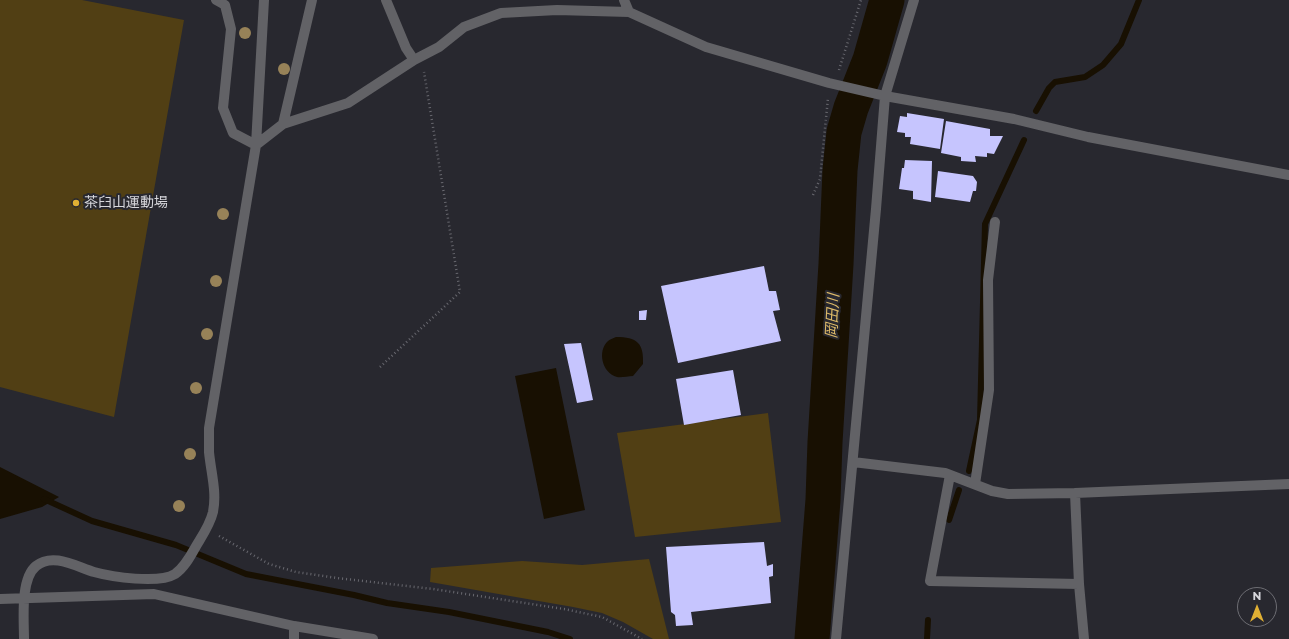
<!DOCTYPE html>
<html>
<head>
<meta charset="utf-8">
<style>
  body { margin:0 }
  #map { position:relative; width:1289px; height:639px; overflow:hidden; background:#28282f; font-family:Montserrat,sans-serif }
  canvas { display:block }
  .north { position:absolute; left:1237px; top:587px; width:40px; height:40px; box-sizing:border-box; background:#28282f; border:1px solid #6e6e74; border-radius:50%; rotate:0deg; font-size:11px; font-weight:700; line-height:16px; text-align:center; color:#d7d7dc }
  .north::after { content:''; display:block; margin:auto; width:14px; height:18px; background:#e0b034; clip-path:polygon(50% 0,100% 100%,50% 72%,0 100%) }
</style>
</head>
<body>
<div id="map">
<canvas width="1289" height="639"></canvas>
<div class="north">N</div>
</div>
<script>
const g = document.querySelector('canvas').getContext('2d');
g.lineJoin = 'round';
function fill(path, color) { g.fillStyle = color; g.fill(path, 'evenodd'); }
function stroke(path, color, width, dash) { g.strokeStyle = color; g.lineWidth = width; g.lineCap = dash ? 'butt' : 'round'; g.setLineDash(dash || []); g.stroke(path); }
function write(font, color, halo, rows, align = 'center') {
  g.font = font + ' Montserrat,"Noto Sans JP",sans-serif'; g.lineWidth = 4; g.setLineDash([]); g.textBaseline = 'middle'; g.strokeStyle = halo; g.fillStyle = color; for (const [text, x, y, turn = 0] of rows) {
    g.save(); g.translate(x, y); g.rotate((+turn || 0) * Math.PI / 180); g.textAlign = isNaN(turn) ? turn : align; if (halo) g.strokeText(text, 0, 0); g.fillText(text, 0, 0); g.restore();
  }
}
fill(new Path2D(`
  M 0,0 L 82,0 L 184,20 L 114,417 L 0,387 Z
  M 768,413 L 781,522 L 635,537 L 617,433 Z
  M 649,559 L 669,639 L 653,639 L 623,622 L 602,613 L 573,607 L 430,582 L 431,568 L 522,561 L 582,565 Z`), '#513f14');
fill(new Path2D(`
  M 616,337 C 637,337 644,343 643,364 L 633,376 C 628,376 621,378 617,377 C 602,373 597,351 608,341 C 610,339 614,338 616,337 Z
  M 556,368 L 585,510 L 544,519 L 515,376 Z
  M 0,467 L 59,497 L 42,507 L 0,519 Z`), '#181002');
stroke(new Path2D(`
  M 1036,111 L 1049,88 L 1055,82 L 1085,77 L 1103,65 L 1121,44 L 1139,0
  M 969,471 L 980,420 L 985,224 L 1024,140
  M 44,499 L 92,521 L 176,545 L 246,574 L 354,595 L 387,603 L 449,612 L 548,632 L 570,639
  M 949,520 L 959,490
  M 927,639 L 928,620`), '#181002', 6);
stroke(new Path2D(`
  M 812,639 L 823,500 L 825,442 L 836,264 L 840,170 L 844,132 L 851,108 L 870,60 L 887,0`), '#181002', 35);
fill(new Path2D(`
  M 907,113 L 944,119 L 940,149 L 910,144 L 911,137 L 905,137 L 905,133 L 897,132 L 900,116 L 907,117 Z
  M 946,121 L 990,129 L 990,136 L 1003,136 L 994,154 L 987,153 L 987,157 L 975,156 L 976,162 L 961,161 L 961,157 L 941,153 Z
  M 905,160 L 932,161 L 931,202 L 913,199 L 913,191 L 899,189 L 902,168 L 904,168 Z
  M 938,171 L 973,176 L 977,182 L 976,191 L 973,191 L 970,202 L 935,197 Z
  M 764,266 L 769,291 L 776,291 L 780,310 L 773,311 L 781,341 L 678,363 L 661,286 Z
  M 647,310 L 646,320 L 639,320 L 639,311 Z
  M 581,343 L 593,400 L 577,403 L 564,344 Z
  M 733,370 L 741,415 L 684,425 L 676,379 Z
  M 764,542 L 767,566 L 773,564 L 773,576 L 769,577 L 771,603 L 691,612 L 693,625 L 676,626 L 675,615 L 671,612 L 666,547 Z`), '#c6c5fe');
stroke(new Path2D(`
  M 839,70 L 861,0
  M 813,195 L 820,179 L 828,98
  M 380,367 L 460,292 L 424,72
  M 219,536 L 269,564 L 296,572 L 337,578 L 433,589 L 564,609 L 602,617 L 642,639`), '#68686f', 2.5, [1, 3]);
stroke(new Path2D(`
  M 216,0 L 225,5 L 231,29 L 223,108 L 233,133 L 256,145
  M 386,0 L 406,48 L 414,60
  M 624,0 L 629,12
  M 283,124 L 312,0
  M 256,145 L 283,124 L 348,103 L 414,60 L 439,47 L 464,27 L 501,13 L 557,10 L 629,12 L 706,47 L 829,83 L 885,96 L 1014,119 L 1088,137 L 1289,175
  M 853,462 L 945,473 L 992,491 L 1008,494 L 1075,493 L 1289,484
  M 950,475 L 930,581 L 1079,584
  M 975,484 L 989,390 L 988,280 L 995,222
  M 1075,493 L 1079,584 L 1084,639
  M 0,599 L 154,594 L 294,626 L 373,639
  M 24,639 C 24,620 20,579 36,566 C 53,552 77,567 94,572 C 112,577 159,584 175,574 C 184,568 190,557 195,548 C 202,536 210,525 213,512 C 217,492 211,473 209,452 C 209,444 209,436 209,428 L 256,145 L 264,0
  M 294,639 L 294,626
  M 836,639 L 876,209 L 885,96 L 914,0`), '#626266', 10);
g.fillStyle = '#978258';
for (const [x, y] of [
  [245,33],
  [284,69],
  [223,214],
  [216,281],
  [207,334],
  [196,388],
  [190,454],
  [179,506]
]) { g.beginPath(); g.arc(x, y, 6, 0, 2 * Math.PI); g.fill(); }
for (const [x, y, r, color] of [
  [76,203,4,"#e0b034"]
]) { const dot = new Path2D(); dot.arc(x, y, r, 0, 2 * Math.PI); g.fillStyle = color; g.fill(dot); stroke(dot, '#28282f', 1.5); }
write('14px', '#d7d7dc', '#28282f', [
  ["茶臼山運動場",84,203]
], 'left');
write('italic 15px', '#deba68', '#28282f', [
  ["岡田川",833,316,-87]
]);
</script>
</body>
</html>
